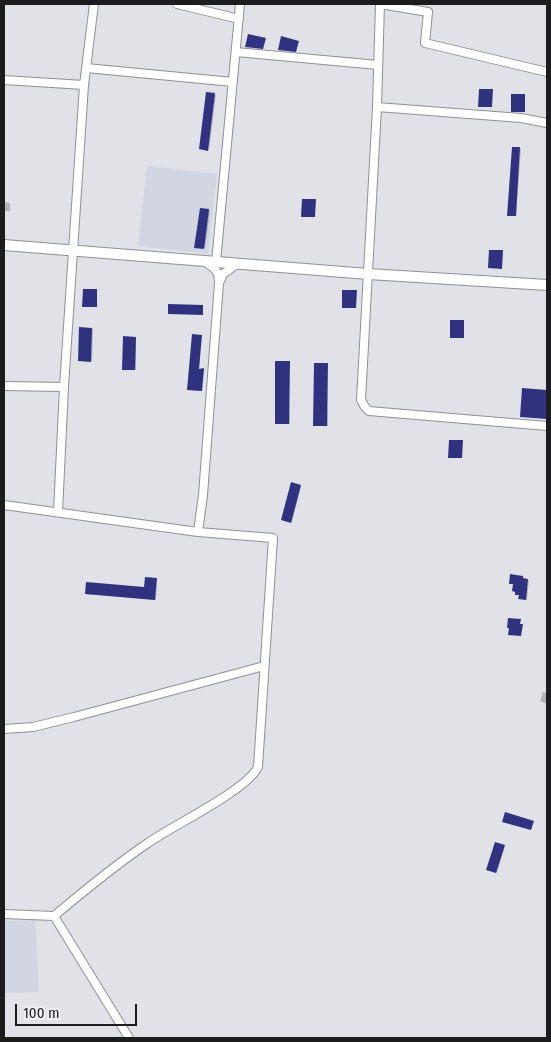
<!DOCTYPE html>
<html>
<head>
<meta charset="utf-8">
<style>
  body { margin:0 }
  #map { position:relative; width:551px; height:1042px; overflow:hidden; background:#e0e2e8; font-family:"Fira Sans Condensed",sans-serif }
  canvas { display:block }
  .frame { position:absolute; inset:0; border:5px solid #1c1c1e; pointer-events:none }
  .scale { position:absolute; left:15px; top:1004px; width:122px; height:22px; box-sizing:border-box; border:2px solid #1c1c1e; border-top:0; padding-left:6px; font-size:15px; line-height:18px; white-space:nowrap; color:#1c1c1e; -webkit-text-stroke:4px #eeeff5; paint-order:stroke }
</style>
</head>
<body>
<div id="map">
<canvas width="551" height="1042"></canvas>
<div class="frame"></div>
<div class="scale">100 m</div>
</div>
<script>
const g = document.querySelector('canvas').getContext('2d');
g.lineJoin = 'round';
function fill(path, color) { g.fillStyle = color; g.fill(path, 'evenodd'); }
function stroke(path, color, width, dash) { g.strokeStyle = color; g.lineWidth = width; g.lineCap = dash ? 'butt' : 'round'; g.setLineDash(dash || []); g.stroke(path); }
fill(new Path2D(`
  M 147,166 L 217,174 L 208,254 L 138,246 Z
  M 35,920 L 39,992 L 4,993 L 4,921 Z`), '#d2d5e2');
fill(new Path2D(`
  M 207,94 L 216,95 L 209,150 L 201,149 Z
  M 513,148 L 521,149 L 516,216 L 509,216 Z
  M 4,202 L 10,203 L 10,211 L 4,211 Z
  M 201,209 L 210,211 L 205,248 L 197,247 Z
  M 80,329 L 93,329 L 92,361 L 80,361 Z
  M 201,336 L 199,370 L 204,369 L 202,391 L 189,390 Z
  M 136,338 L 136,370 L 124,370 Z
  M 289,363 L 290,424 L 276,424 Z
  M 327,364 L 328,426 L 315,426 Z
  M 292,484 L 301,487 L 292,522 L 283,519 Z
  M 523,577 L 523,580 L 529,581 L 527,600 L 521,599 Z
  M 157,579 L 156,600 L 87,594 L 145,588 Z
  M 543,692 L 547,693 L 547,704 L 540,701 Z
  M 496,843 L 505,846 L 497,873 L 488,870 Z`), '#0003');
fill(new Path2D(`
  M 248,34 L 266,38 L 263,49 L 245,47 Z
  M 281,36 L 299,41 L 296,52 L 278,50 Z
  M 479,89 L 493,89 L 492,107 L 478,107 Z
  M 206,92 L 215,93 L 208,151 L 199,149 Z
  M 511,94 L 525,94 L 525,112 L 511,112 Z
  M 512,147 L 520,147 L 516,216 L 507,216 Z
  M 302,199 L 316,199 L 315,217 L 301,217 Z
  M 200,208 L 209,209 L 204,249 L 194,248 Z
  M 489,250 L 503,250 L 502,269 L 488,268 Z
  M 83,289 L 97,289 L 97,307 L 82,307 Z
  M 342,290 L 357,290 L 356,308 L 342,308 Z
  M 168,304 L 203,305 L 203,315 L 168,314 Z
  M 450,320 L 464,320 L 464,338 L 450,338 Z
  M 79,327 L 92,328 L 91,362 L 78,361 Z
  M 192,334 L 202,335 L 199,369 L 204,368 L 202,391 L 187,390 Z
  M 123,336 L 136,337 L 135,370 L 122,370 Z
  M 275,361 L 290,361 L 289,424 L 275,424 Z
  M 314,363 L 328,363 L 327,426 L 313,426 Z
  M 522,388 L 547,390 L 547,419 L 520,417 Z
  M 449,440 L 463,440 L 462,458 L 448,458 Z
  M 291,482 L 301,485 L 291,523 L 281,520 Z
  M 510,574 L 523,576 L 523,578 L 528,579 L 526,600 L 518,599 L 519,595 L 515,595 L 515,592 L 512,591 L 513,584 L 509,584 Z
  M 145,577 L 157,578 L 155,600 L 85,594 L 86,582 L 144,587 Z
  M 508,618 L 521,619 L 520,624 L 523,624 L 521,636 L 508,635 L 509,628 L 507,628 Z
  M 505,812 L 534,821 L 531,830 L 502,822 Z
  M 495,842 L 505,845 L 496,873 L 486,870 Z`), '#31327f');
const minor = new Path2D(`
  M 177,4 L 239,19
  M 380,4 L 377,107 L 361,400 L 365,407 L 369,411 L 547,426
  M 380,4 L 428,12 L 425,43 L 547,72
  M 236,52 L 378,65
  M 86,68 L 233,82
  M 4,80 L 84,85
  M 377,107 L 521,118 L 547,123
  M 216,262 L 240,4
  M 220,281 L 223,274 L 237,264
  M 4,386 L 64,387
  M 4,505 L 198,532 L 273,538 L 258,767 C 246,791 173,825 148,843 C 115,865 85,890 54,916
  M 58,512 L 64,387 L 84,85 L 94,4
  M 198,532 L 203,495 L 219,283 C 219,271 215,268 205,262
  M 4,729 L 33,727 L 74,717 L 264,666
  M 4,914 L 54,916 L 129,1038`);
const tertiary = new Path2D(`
  M 4,245 L 368,274 L 547,285`);
stroke(minor, '#8f9096', 10);
stroke(tertiary, '#8f9096', 12);
stroke(minor, '#fff', 8);
stroke(tertiary, '#fff', 10);
</script>
</body>
</html>
